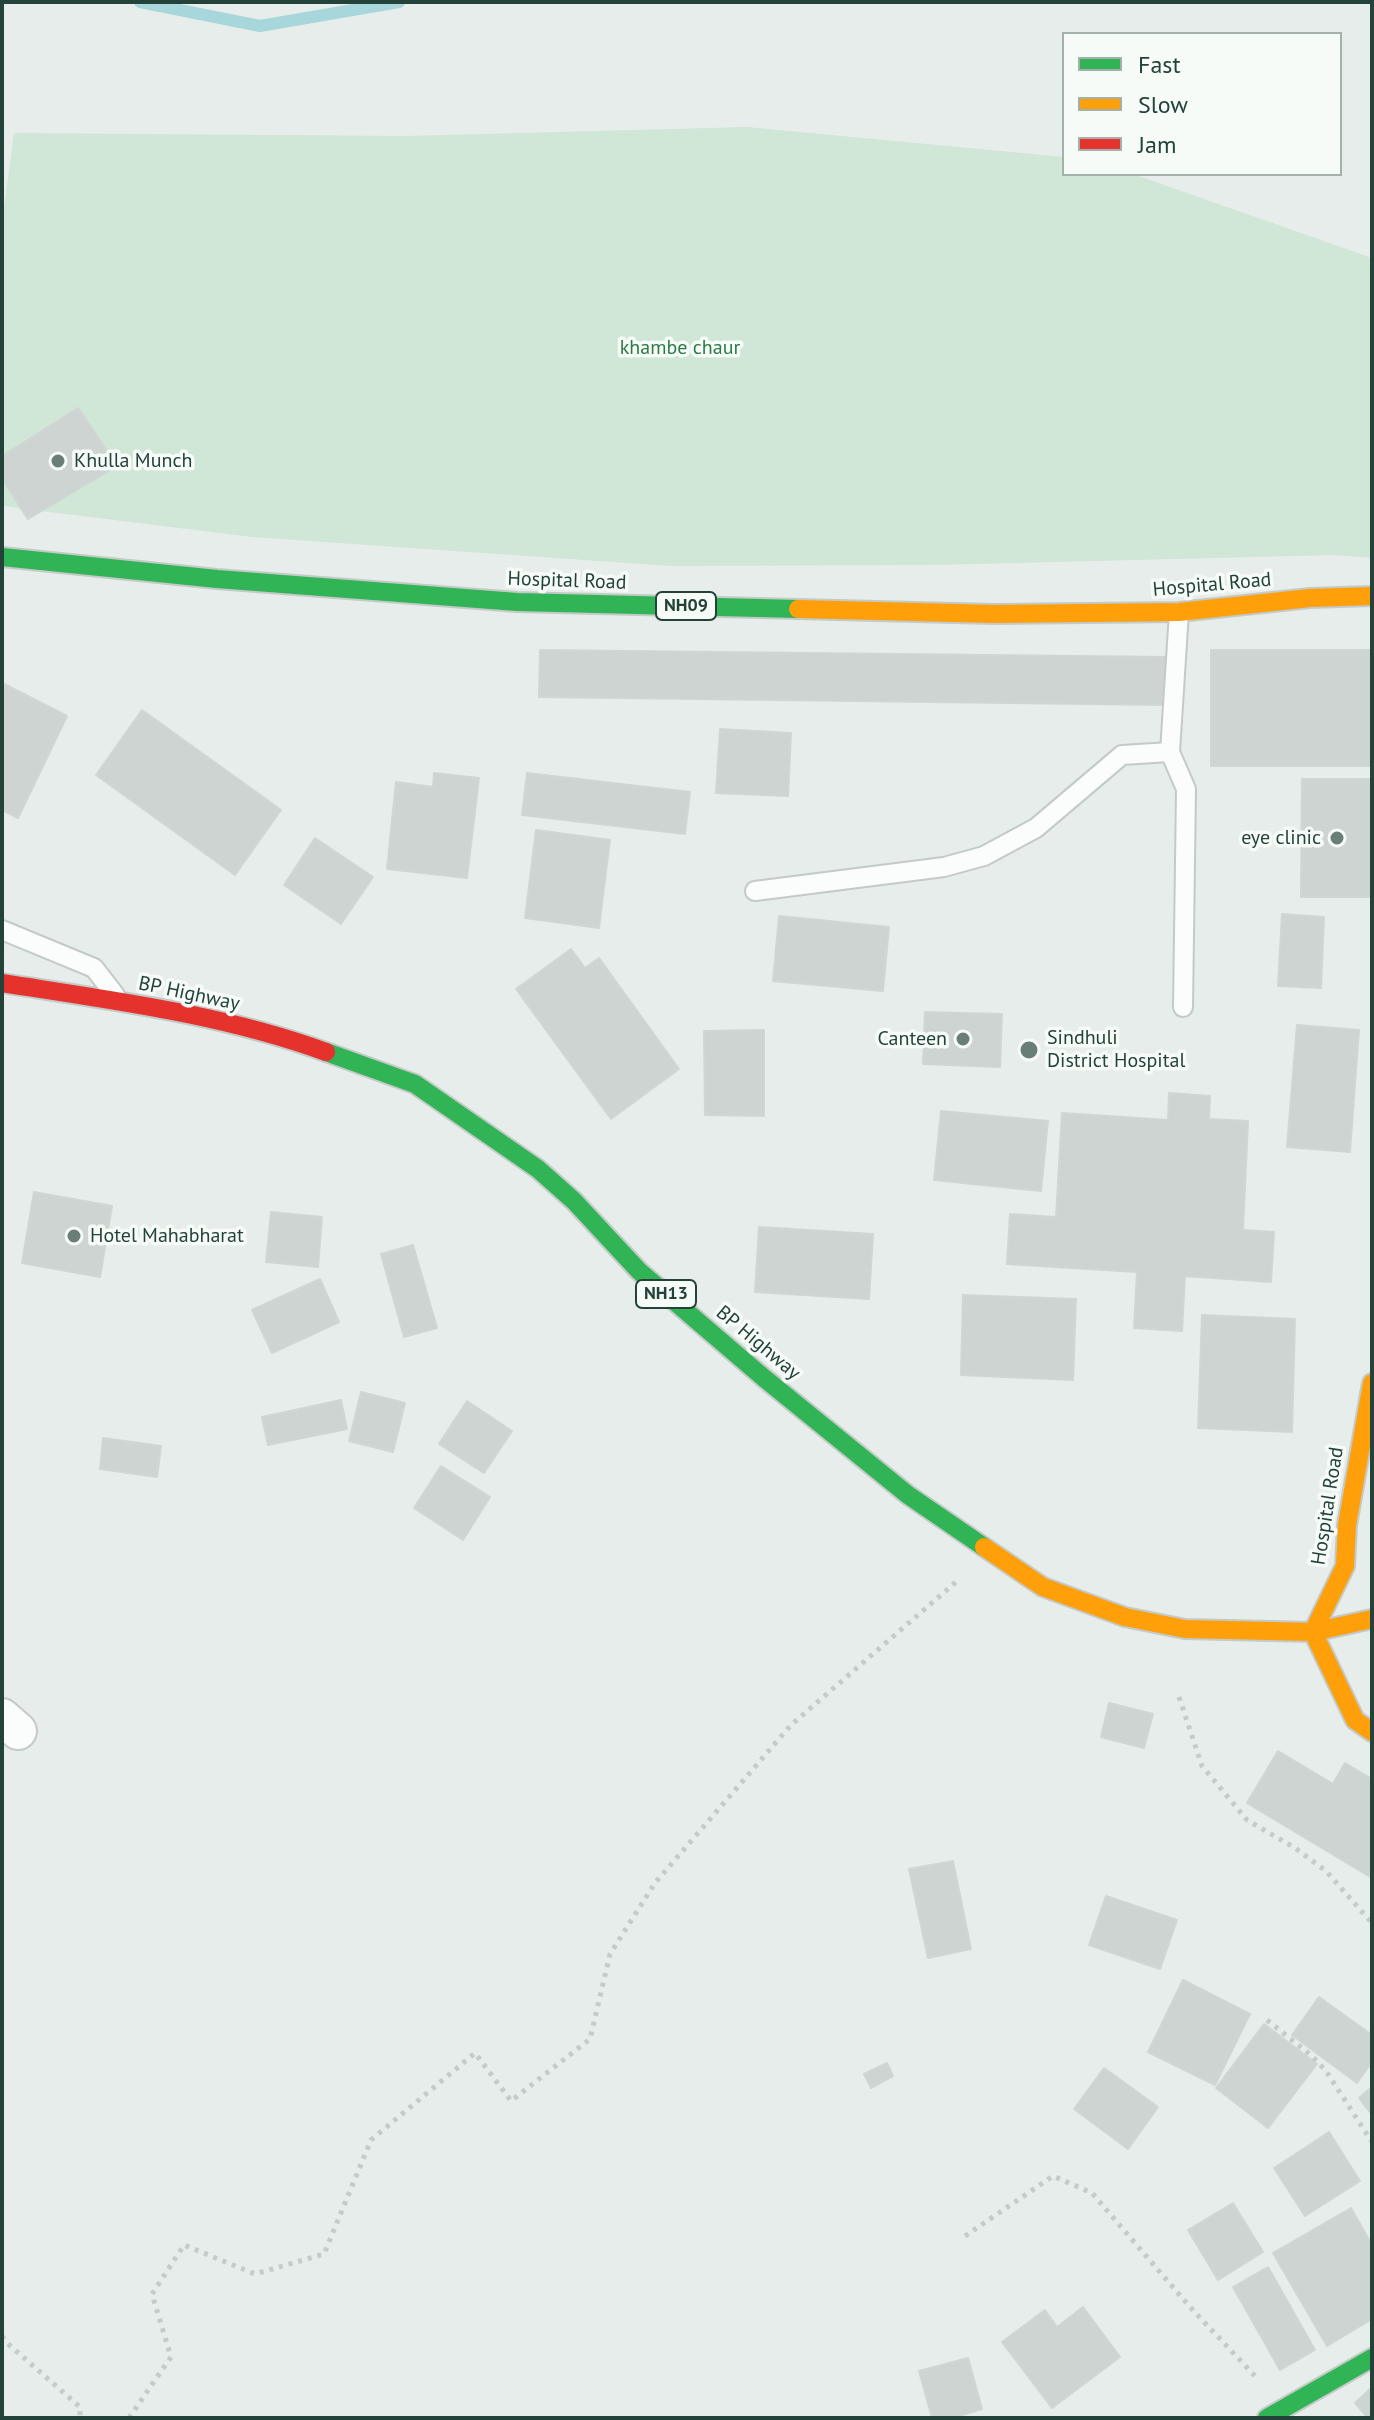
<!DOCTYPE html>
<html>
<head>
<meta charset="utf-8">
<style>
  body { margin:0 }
  #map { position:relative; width:1374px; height:2420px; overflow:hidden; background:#e7edea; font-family:"PT Sans",sans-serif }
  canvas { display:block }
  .frame { position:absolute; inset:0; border:4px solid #234239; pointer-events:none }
  .legend { position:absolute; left:1062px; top:32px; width:280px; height:144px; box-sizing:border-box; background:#f6fbf8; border:2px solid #a2b1ac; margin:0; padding:10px 14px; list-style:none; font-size:24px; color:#234239 }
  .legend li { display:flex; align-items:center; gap:16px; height:40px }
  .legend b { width:40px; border:2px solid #a2b1ac }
</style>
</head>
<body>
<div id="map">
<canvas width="1374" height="2420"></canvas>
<div class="frame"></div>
<ul class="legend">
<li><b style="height:10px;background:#30b455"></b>Fast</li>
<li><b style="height:10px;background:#ff9f0a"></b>Slow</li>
<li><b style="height:10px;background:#e5322d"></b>Jam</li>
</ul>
</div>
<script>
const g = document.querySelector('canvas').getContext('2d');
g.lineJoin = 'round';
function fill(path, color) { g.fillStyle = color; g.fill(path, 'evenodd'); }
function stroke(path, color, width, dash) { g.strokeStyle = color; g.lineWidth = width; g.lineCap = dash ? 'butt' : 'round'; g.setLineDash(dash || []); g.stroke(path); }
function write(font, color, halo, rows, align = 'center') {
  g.font = font + ' "PT Sans",sans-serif'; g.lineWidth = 7; g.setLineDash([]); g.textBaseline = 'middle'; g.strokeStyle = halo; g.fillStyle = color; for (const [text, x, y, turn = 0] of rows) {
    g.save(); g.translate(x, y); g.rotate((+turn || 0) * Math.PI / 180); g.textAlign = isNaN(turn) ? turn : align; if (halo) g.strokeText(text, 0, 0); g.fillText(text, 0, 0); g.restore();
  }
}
fill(new Path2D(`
  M 747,127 L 1064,157 L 1064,174 L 1133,174 L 1372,258 L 1372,558 L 1334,555 L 935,565 L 671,566 L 252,537 L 41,511 L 27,520 L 20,509 L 2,505 L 2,224 L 14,133 L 406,136 Z`), '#d0e6d6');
stroke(new Path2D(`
  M 140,2 L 260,26 L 399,2`), '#a7d7db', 12);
const building = new Path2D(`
  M 78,408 L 117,466 L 28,519 L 2,479 L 2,456 Z
  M 540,650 L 1167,657 L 1166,705 L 539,697 Z
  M 1211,650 L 1372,650 L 1372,766 L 1211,766 Z
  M 2,683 L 67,716 L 18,818 L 2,810 Z
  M 142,710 L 281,810 L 235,875 L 96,775 Z
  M 720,729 L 791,733 L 788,796 L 716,793 Z
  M 434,773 L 479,778 L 467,878 L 387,869 L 396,782 L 433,787 Z
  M 527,773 L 690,792 L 685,834 L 522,815 Z
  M 1302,779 L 1372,779 L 1372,897 L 1301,897 Z
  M 536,830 L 610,840 L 599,928 L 525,918 Z
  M 315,838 L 373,877 L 341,924 L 284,885 Z
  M 1282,914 L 1324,917 L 1321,988 L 1278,986 Z
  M 779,916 L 889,927 L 883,991 L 773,981 Z
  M 571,949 L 585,968 L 599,958 L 679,1069 L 611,1119 L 516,989 Z
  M 925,1012 L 1002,1014 L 1000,1067 L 923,1064 Z
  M 1297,1025 L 1359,1030 L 1350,1152 L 1287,1147 Z
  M 764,1030 L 764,1116 L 705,1115 L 704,1031 Z
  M 1169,1093 L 1210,1096 L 1209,1119 L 1248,1121 L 1243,1230 L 1274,1232 L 1271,1282 L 1185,1276 L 1182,1331 L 1134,1328 L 1137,1272 L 1007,1264 L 1010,1214 L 1056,1217 L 1062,1113 L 1168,1120 Z
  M 941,1111 L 1048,1121 L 1041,1191 L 934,1180 Z
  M 34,1192 L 112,1206 L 100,1277 L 22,1263 Z
  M 271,1212 L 322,1217 L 318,1267 L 266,1262 Z
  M 759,1227 L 873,1234 L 869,1299 L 755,1292 Z
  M 413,1245 L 437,1328 L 404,1337 L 381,1254 Z
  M 320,1279 L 339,1322 L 272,1353 L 252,1310 Z
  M 963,1295 L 1076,1299 L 1073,1380 L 961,1375 Z
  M 1202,1315 L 1295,1319 L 1292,1432 L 1198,1428 Z
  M 361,1392 L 405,1403 L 393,1452 L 349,1441 Z
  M 341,1400 L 347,1429 L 268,1445 L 262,1417 Z
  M 467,1401 L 512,1431 L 484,1473 L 439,1444 Z
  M 103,1438 L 161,1446 L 157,1477 L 100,1469 Z
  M 441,1466 L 490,1497 L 463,1540 L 414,1508 Z
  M 1109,1703 L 1153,1714 L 1144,1748 L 1101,1737 Z
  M 1278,1751 L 1333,1784 L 1345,1763 L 1372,1779 L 1372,1878 L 1247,1803 Z
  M 953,1861 L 971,1949 L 928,1958 L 909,1869 Z
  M 1106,1896 L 1177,1920 L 1160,1969 L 1089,1945 Z
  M 1183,1980 L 1250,2014 L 1215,2085 L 1148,2052 Z
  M 1319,1997 L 1372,2035 L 1372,2062 L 1357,2083 L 1292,2035 Z
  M 1264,2024 L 1317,2064 L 1268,2128 L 1216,2088 Z
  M 887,2063 L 893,2076 L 871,2088 L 864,2074 Z
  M 1104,2068 L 1158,2107 L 1128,2149 L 1074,2109 Z
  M 1372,2087 L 1372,2115 L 1359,2098 Z
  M 1329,2132 L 1360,2181 L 1305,2216 L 1274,2168 Z
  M 1233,2203 L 1263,2252 L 1218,2280 L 1188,2230 Z
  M 1351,2208 L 1372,2245 L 1372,2319 L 1327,2346 L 1273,2253 Z
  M 1268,2267 L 1315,2350 L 1280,2370 L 1233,2287 Z
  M 1083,2307 L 1120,2357 L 1052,2408 L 1002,2342 L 1045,2310 L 1057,2327 Z
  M 968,2358 L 982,2409 L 952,2418 L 932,2418 L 919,2371 Z
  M 1372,2387 L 1372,2418 L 1368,2418 L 1355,2403 Z`);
fill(building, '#ced4d1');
stroke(building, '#d0d6d3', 2);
const lane = new Path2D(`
  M 1179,612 L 1170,752 L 1186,789 L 1183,1007
  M 755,891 L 944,867 L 984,856 L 1036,828 L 1122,755 L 1170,752
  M 2,930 L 94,968 L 115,995`);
const street = new Path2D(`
  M 2,1717 L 18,1731`);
const fast = new Path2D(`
  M 2,557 L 217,579 L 517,602 L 798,609
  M 326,1052 L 415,1084 L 538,1169 L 574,1201 L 639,1271 L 764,1378 L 908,1495 L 984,1547
  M 1267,2418 L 1372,2358`);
const slow = new Path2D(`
  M 798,609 L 994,614 L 1179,612 L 1310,598 L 1372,596
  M 984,1547 L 1043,1587 L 1125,1617 L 1185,1629 L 1313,1632 L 1372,1619
  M 1313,1632 L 1355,1720 L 1372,1732
  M 1313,1632 L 1345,1566 L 1347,1525 L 1372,1383`);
const jam = new Path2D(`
  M 2,983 C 110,1000 222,1014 326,1052`);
stroke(lane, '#c4cac7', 22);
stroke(street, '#c4cac7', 40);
stroke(fast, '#c3cac7', 22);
stroke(slow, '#c3cac7', 22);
stroke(jam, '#c3cac7', 22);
stroke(new Path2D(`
  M 1179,1697 L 1202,1766 L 1247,1820 L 1295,1848 L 1326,1871 L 1372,1923
  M 1267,2020 L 1312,2056 L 1326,2071 L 1372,2142
  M 965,2236 L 1053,2176 L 1092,2193 L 1190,2307 L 1255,2376
  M 2,2336 L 7,2343 L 80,2407 L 80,2418
  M 129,2418 L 171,2357 L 152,2294 L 184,2245 L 255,2274 L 324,2254 L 371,2140 L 475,2053 L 511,2101 L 590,2039 L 610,1954 L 655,1883 L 791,1725 L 956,1582`), '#c2ccc9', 5, [4, 6]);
stroke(lane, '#fbfcfc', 18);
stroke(street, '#fbfcfc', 36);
stroke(fast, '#30b455', 18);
stroke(slow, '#ff9f0a', 18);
stroke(jam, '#e5322d', 18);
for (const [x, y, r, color] of [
  [58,461,8,"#687e77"],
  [1337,838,8,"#687e77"],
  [963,1039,8,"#687e77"],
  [1029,1050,10,"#687e77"],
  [74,1236,8,"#687e77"]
]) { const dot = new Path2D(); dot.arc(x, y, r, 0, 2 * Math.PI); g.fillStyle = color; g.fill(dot); stroke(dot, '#f6fbf8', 3); }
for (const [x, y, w] of [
  [686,606,60],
  [666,1294,60]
]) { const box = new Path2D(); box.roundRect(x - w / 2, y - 14, w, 28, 6); g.fillStyle = '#f6fbf8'; g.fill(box); stroke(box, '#234239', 2); }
write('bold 18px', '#234239', null, [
  ["NH09",686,606],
  ["NH13",666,1294]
]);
write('20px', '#2b7b47', '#f6fbf8', [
  ["khambe chaur",680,348]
]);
write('20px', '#234239', '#f6fbf8', [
  ["Khulla Munch",74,461],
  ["eye clinic",1321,838,"right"],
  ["Sindhuli",1047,1038],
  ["District Hospital",1047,1061],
  ["Canteen",947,1039,"right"],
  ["Hotel Mahabharat",90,1236]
], 'left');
write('20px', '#234239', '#f6fbf8', [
  ["Hospital Road",567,581,2],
  ["Hospital Road",1212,585,-5],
  ["BP Highway",189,994,12],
  ["BP Highway",758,1343,40],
  ["Hospital Road",1328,1506,-81]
]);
</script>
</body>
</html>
